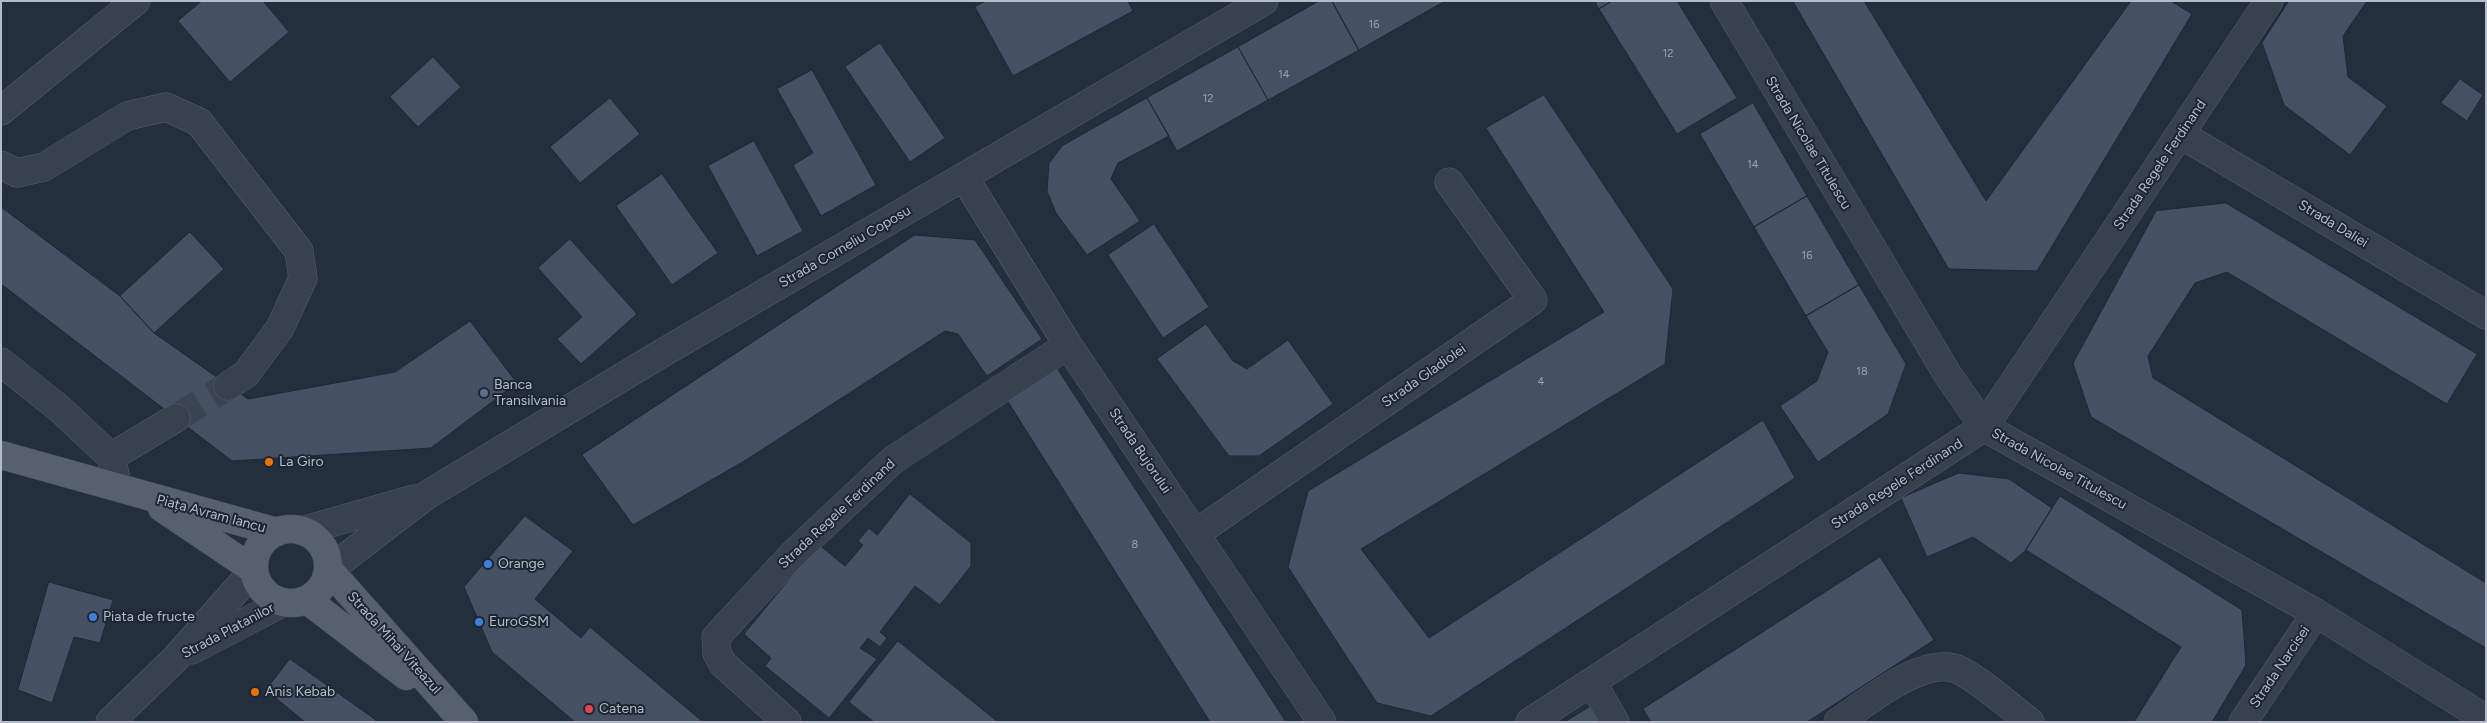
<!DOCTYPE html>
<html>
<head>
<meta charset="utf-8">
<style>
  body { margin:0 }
  #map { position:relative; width:2487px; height:723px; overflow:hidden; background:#242f3e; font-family:Figtree,sans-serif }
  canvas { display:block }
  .frame { position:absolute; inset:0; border:2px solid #b4bcc9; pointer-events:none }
</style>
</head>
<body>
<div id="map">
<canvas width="2487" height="723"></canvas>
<div class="frame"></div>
</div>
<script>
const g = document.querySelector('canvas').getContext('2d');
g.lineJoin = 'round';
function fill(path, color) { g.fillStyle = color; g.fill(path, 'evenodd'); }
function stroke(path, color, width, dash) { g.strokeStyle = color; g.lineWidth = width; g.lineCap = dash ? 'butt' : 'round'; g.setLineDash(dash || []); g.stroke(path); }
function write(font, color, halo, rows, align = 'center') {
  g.font = font + ' Figtree,sans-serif'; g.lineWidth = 4; g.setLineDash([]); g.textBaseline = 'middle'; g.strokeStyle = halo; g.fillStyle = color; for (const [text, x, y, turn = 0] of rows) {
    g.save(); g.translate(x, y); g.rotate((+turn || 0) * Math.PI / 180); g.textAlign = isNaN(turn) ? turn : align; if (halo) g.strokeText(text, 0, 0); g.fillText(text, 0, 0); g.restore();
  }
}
const building = new Path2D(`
  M 202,1 L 263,1 L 289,32 L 230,82 L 178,21 Z
  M 986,1 L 1128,1 L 1133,11 L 1013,76 L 975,7 Z
  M 1319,1 L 1332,1 L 1359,50 L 1268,100 L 1238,47 Z
  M 1332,1 L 1445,1 L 1359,50 Z
  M 1595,1 L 1612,1 L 1599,9 Z
  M 1612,1 L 1677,1 L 1737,98 L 1677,134 L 1599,9 Z
  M 1793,1 L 1864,1 L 1986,201 L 2131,1 L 2171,1 L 2192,14 L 2037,271 L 1949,269 Z
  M 2289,1 L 2367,1 L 2343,36 L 2348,77 L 2387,106 L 2350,155 L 2284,105 L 2262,43 Z
  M 880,43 L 945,138 L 910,162 L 845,67 Z
  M 1238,47 L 1268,100 L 1177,151 L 1147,98 Z
  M 433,57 L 461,87 L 418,127 L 390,97 Z
  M 812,70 L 876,185 L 821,216 L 793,165 L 813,153 L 777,89 Z
  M 2460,79 L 2483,95 L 2467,121 L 2441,103 Z
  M 1544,95 L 1673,289 L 1665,364 L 1361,549 L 1429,638 L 1763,420 L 1795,478 L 1431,716 L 1377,703 L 1288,567 L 1308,491 L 1604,312 L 1486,128 Z
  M 610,98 L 640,134 L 580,183 L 550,147 Z
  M 1147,98 L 1169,136 L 1118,163 L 1111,179 L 1140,221 L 1087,255 L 1056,213 L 1047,191 L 1049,163 L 1062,146 Z
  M 1753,103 L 1807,196 L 1754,227 L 1700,134 Z
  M 754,141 L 803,231 L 757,256 L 708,166 Z
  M 662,174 L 718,253 L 672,285 L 616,206 Z
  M 1807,196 L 1859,285 L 1806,316 L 1754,227 Z
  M 2226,203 L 2477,354 L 2447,404 L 2227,272 L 2195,283 L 2148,356 L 2153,378 L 2486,583 L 2486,648 L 2091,417 L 2073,363 L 2156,211 Z
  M 1,207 L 120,296 L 154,333 L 248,399 L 395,372 L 470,321 L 517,383 L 431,448 L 232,461 L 1,284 Z
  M 1154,224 L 1209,307 L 1163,338 L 1108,255 Z
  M 190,232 L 224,269 L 154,333 L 120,296 Z
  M 915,235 L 975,240 L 1042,339 L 987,376 L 958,334 L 945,331 L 746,460 L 633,525 L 582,455 Z
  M 570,239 L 637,314 L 581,364 L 557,339 L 582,317 L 538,268 Z
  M 1859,285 L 1906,364 L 1888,414 L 1818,462 L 1780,406 L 1817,381 L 1828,352 L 1806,316 Z
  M 1206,324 L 1233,361 L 1247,369 L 1288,340 L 1333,404 L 1259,456 L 1229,456 L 1157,359 Z
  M 1055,365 L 1286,722 L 1210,722 L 1005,397 Z
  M 1959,473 L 2009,479 L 2052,508 L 2026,550 L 2011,563 L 1973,537 L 1927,557 L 1901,498 Z
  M 910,494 L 971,543 L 971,566 L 940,605 L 915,586 L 880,632 L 887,638 L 880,647 L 868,638 L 860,648 L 877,659 L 829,718 L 765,666 L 771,658 L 744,634 L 818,544 L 845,566 L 863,545 L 858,541 L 869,528 L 877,535 Z
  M 2060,496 L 2242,610 L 2246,665 L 2212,722 L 2134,722 L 2181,647 L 2026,550 Z
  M 525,516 L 573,551 L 535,599 L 581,638 L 590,627 L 703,722 L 575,722 L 492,652 L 464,587 Z
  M 1880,557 L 1934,640 L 1807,722 L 1651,722 L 1643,709 Z
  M 49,582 L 113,600 L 100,643 L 74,637 L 52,703 L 18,690 Z
  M 898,641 L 998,722 L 874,722 L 849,702 Z
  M 290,659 L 376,720 L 374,722 L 305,722 L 266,690 Z
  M 1596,703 L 1607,722 L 1565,722 Z`);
fill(building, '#455162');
stroke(building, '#1f2835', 1);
stroke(new Path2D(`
  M 176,418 L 228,386`), '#3a4453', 28, [28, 14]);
const minor = new Path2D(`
  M 1724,1 L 1948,375 L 1984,427 L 2316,613 L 2486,719
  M 1,111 L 136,1
  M 2180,134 L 2486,315
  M 1,165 L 17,173 L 44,167 L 127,116 L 166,107 L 199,122 L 299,251 L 303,278 L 280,328 L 246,374 L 228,386
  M 964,177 L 1068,345 L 1322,722
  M 1,362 L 60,409 L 111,457 L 118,487
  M 111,457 L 176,418
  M 1195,534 L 1533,300 L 1449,182
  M 1592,682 L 1615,722
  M 787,722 L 723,664 L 717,653 L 716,637 L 793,554 L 893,460 L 1068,345
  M 1530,722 L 1984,427 L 2269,1
  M 1838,722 C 1866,703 1927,652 1961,671 C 1987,685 2007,705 2030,722
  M 2243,722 L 2316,613`);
const tertiary = new Path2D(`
  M 302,531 L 414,499
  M 329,570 L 427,495 L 659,355 L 1264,1
  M 192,650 L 282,603
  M 110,722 L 175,659 L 254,570`);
const primary = new Path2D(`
  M 1,455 L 277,532
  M 162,508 L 254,570
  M254 566a37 37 0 1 1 74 0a37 37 0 1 1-74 0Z
  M 329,570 L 464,722
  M 307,600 L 406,676`);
stroke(minor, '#565f6c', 29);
stroke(tertiary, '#565f6c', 29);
stroke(primary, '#414a57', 29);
stroke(minor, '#38414e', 28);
stroke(tertiary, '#38414e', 28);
stroke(primary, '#56606e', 28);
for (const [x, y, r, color] of [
  [484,393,5,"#5c6f8a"],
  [269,462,5,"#e8710a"],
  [488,564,5,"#3f7fe0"],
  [93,617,5,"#3f7fe0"],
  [479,622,5,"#3f7fe0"],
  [255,692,5,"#e8710a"],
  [589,709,5,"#e0444e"]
]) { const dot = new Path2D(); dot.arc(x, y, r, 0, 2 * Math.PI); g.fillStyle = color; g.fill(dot); stroke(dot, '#1d2633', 2); }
write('11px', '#98a1af', null, [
  ["16",1374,25],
  ["12",1668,54],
  ["14",1284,75],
  ["12",1208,99],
  ["14",1753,165],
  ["16",1807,256],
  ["18",1862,372],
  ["4",1541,382],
  ["8",1135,545]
]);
write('14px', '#b4bcc9', '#1d2633', [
  ["Strada Nicolae Titulescu",1808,143,59],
  ["Strada Regele Ferdinand",2160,165,-56],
  ["Strada Daliei",2333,224,31],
  ["Strada Corneliu Coposu",845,247,-30],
  ["Strada Gladiolei",1424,376,-35],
  ["Strada Bujorului",1140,451,56],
  ["Strada Nicolae Titulescu",2059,469,29],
  ["Strada Regele Ferdinand",1897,484,-33],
  ["Piața Avram Iancu",211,514,15],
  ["Strada Regele Ferdinand",837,514,-43],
  ["Strada Platanilor",228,631,-28],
  ["Strada Mihai Viteazul",394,643,48],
  ["Strada Narcisei",2280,667,-56]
]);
write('14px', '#b4bcc9', '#1d2633', [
  ["Banca",494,385],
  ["Transilvania",494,401],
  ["La Giro",279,462],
  ["Orange",498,564],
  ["Piata de fructe",103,617],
  ["EuroGSM",489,622],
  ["Anis Kebab",265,692],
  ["Catena",599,709]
], 'left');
</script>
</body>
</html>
